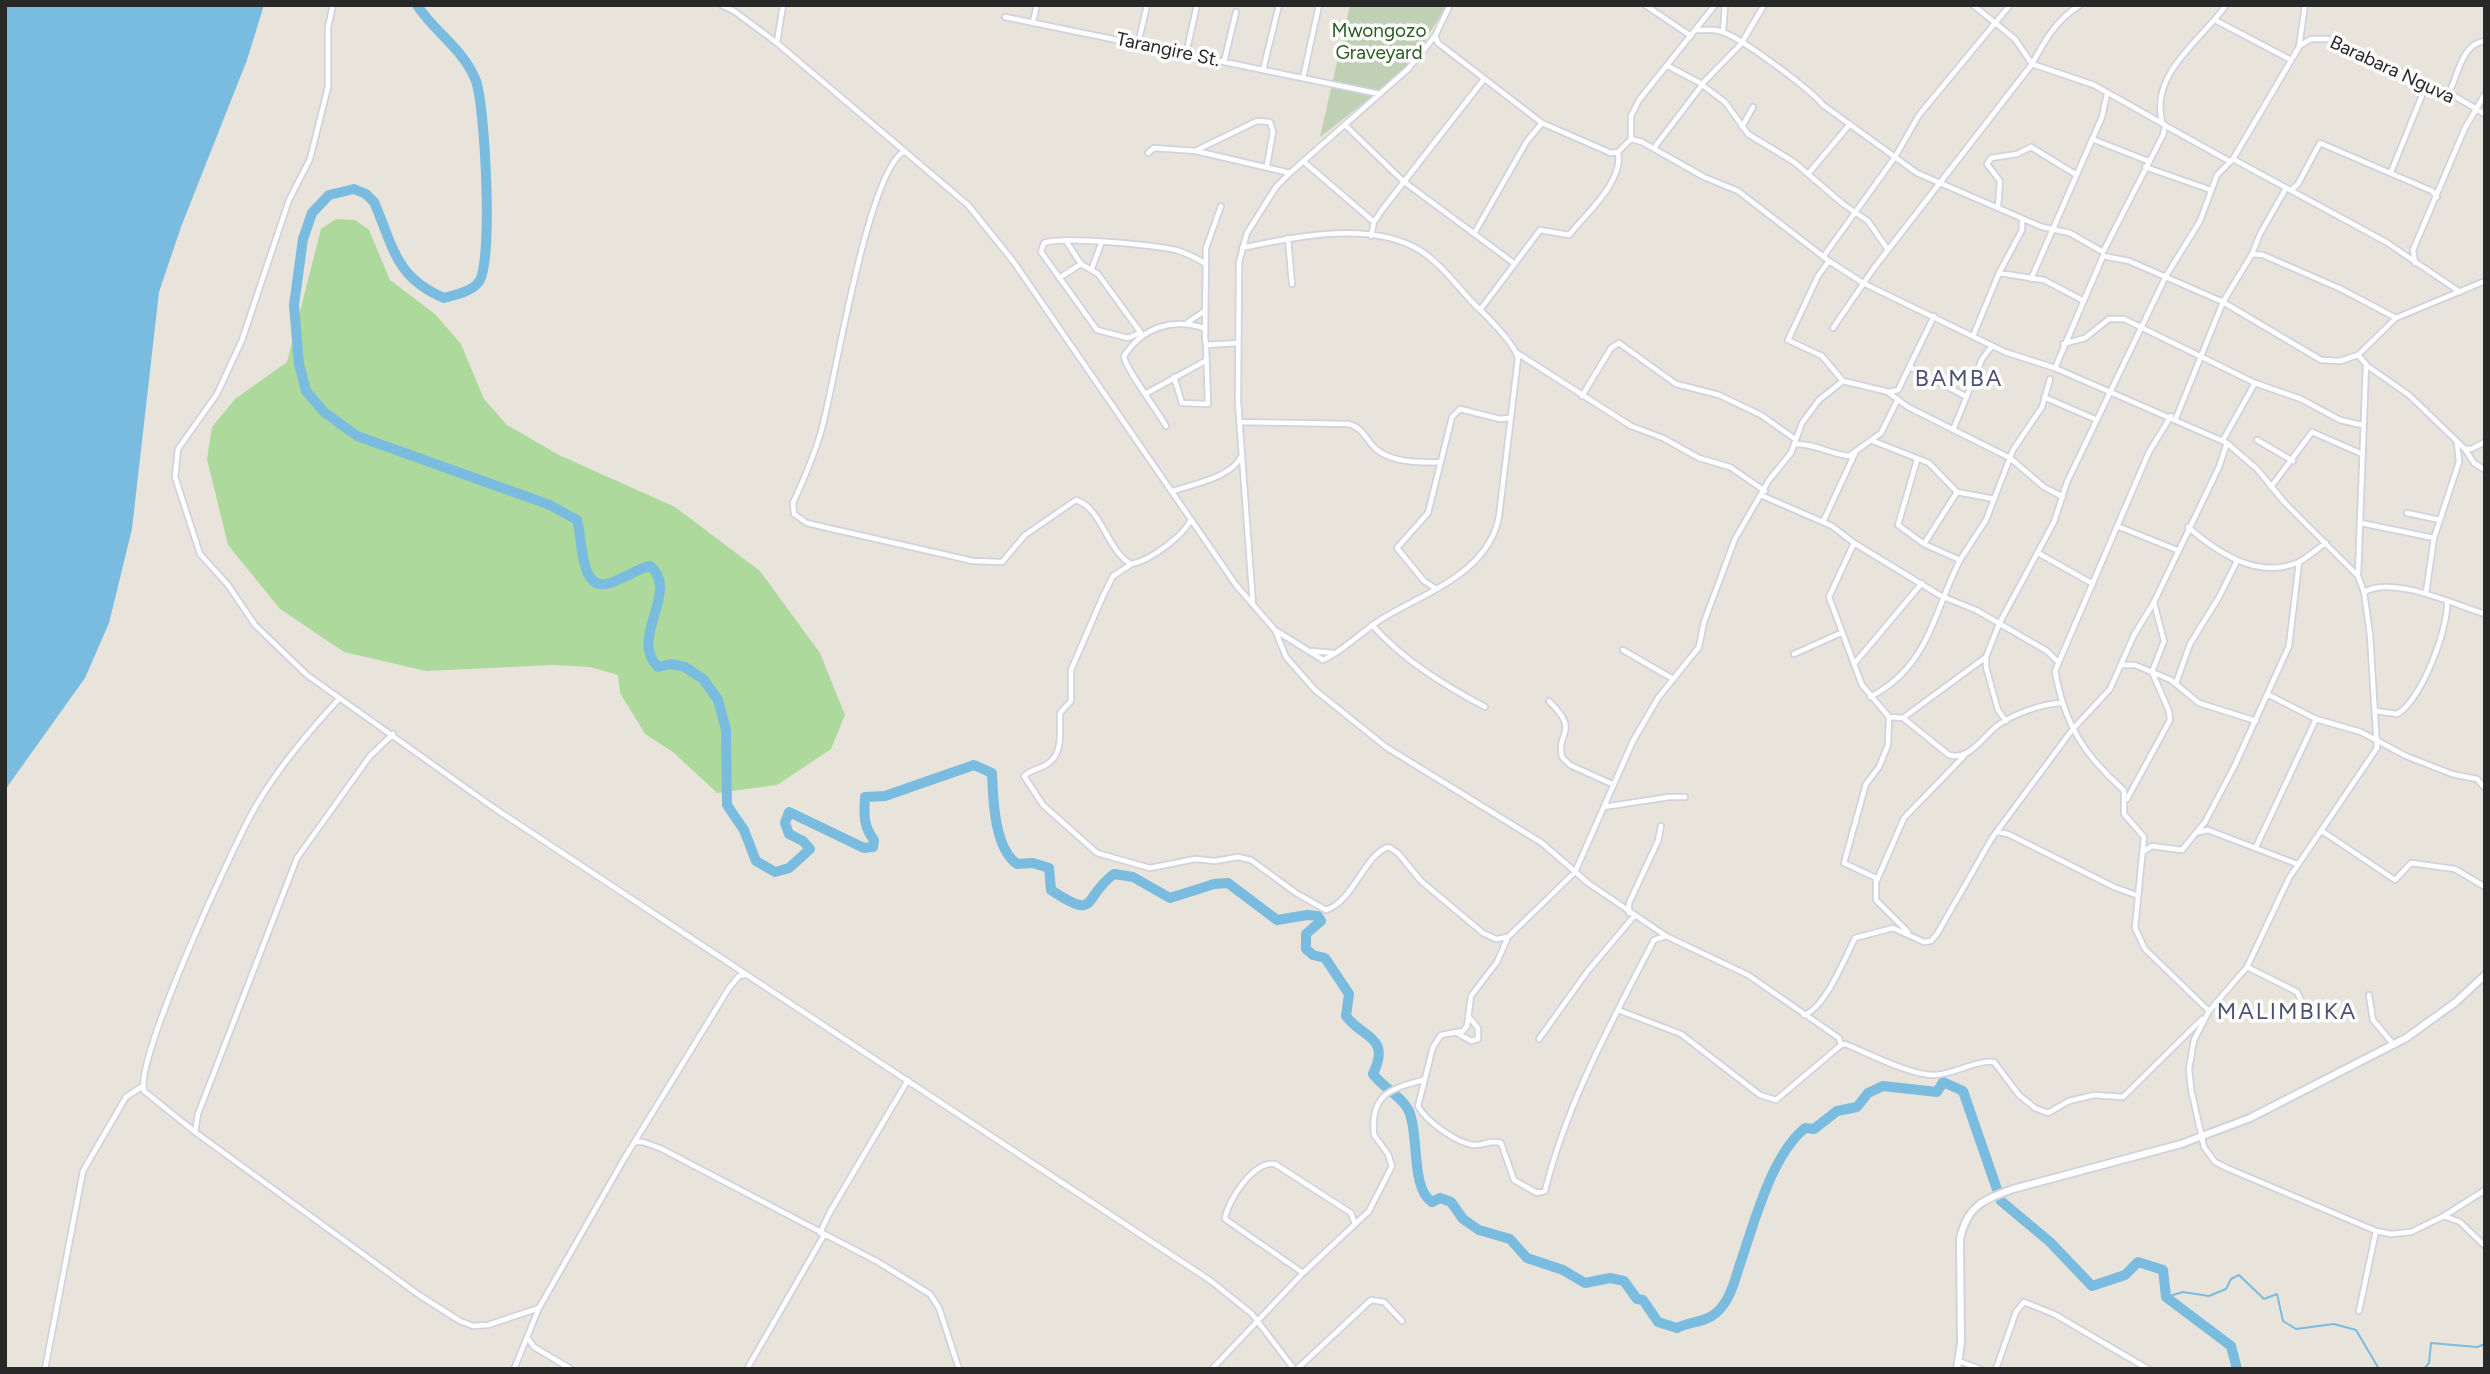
<!DOCTYPE html>
<html>
<head>
<meta charset="utf-8">
<style>
  body { margin:0 }
  #map { position:relative; width:2490px; height:1374px; overflow:hidden; background:#e9e4db; font-family:Figtree,sans-serif }
  canvas { display:block }
  .frame { position:absolute; inset:0; border:7px solid #282828; pointer-events:none }
</style>
</head>
<body>
<div id="map">
<canvas width="2490" height="1374"></canvas>
<div class="frame"></div>
</div>
<script>
const g = document.querySelector('canvas').getContext('2d');
g.lineJoin = 'round';
function fill(path, color) { g.fillStyle = color; g.fill(path, 'evenodd'); }
function stroke(path, color, width, dash) { g.strokeStyle = color; g.lineWidth = width; g.lineCap = dash ? 'butt' : 'round'; g.setLineDash(dash || []); g.stroke(path); }
function write(font, color, halo, rows, align = 'center') {
  g.font = font + ' Figtree,sans-serif'; g.lineWidth = 7; g.setLineDash([]); g.textBaseline = 'middle'; g.strokeStyle = halo; g.fillStyle = color; for (const [text, x, y, turn = 0] of rows) {
    g.save(); g.translate(x, y); g.rotate((+turn || 0) * Math.PI / 180); g.textAlign = isNaN(turn) ? turn : align; if (halo) g.strokeText(text, 0, 0); g.fillText(text, 0, 0); g.restore();
  }
}
fill(new Path2D(`
  M 336,219 L 355,220 L 369,230 L 390,280 L 435,314 L 461,344 L 484,399 L 507,425 L 559,455 L 675,507 L 760,571 L 820,653 L 845,715 L 831,749 L 777,785 L 717,793 L 673,752 L 645,734 L 620,693 L 618,675 L 590,667 L 553,665 L 426,671 L 344,652 L 280,609 L 228,545 L 207,459 L 212,427 L 235,399 L 287,362 L 321,229 Z`), '#add99d');
fill(new Path2D(`
  M 1350,5 L 1447,5 L 1413,60 L 1392,81 L 1320,137 Z`), '#c0d0b4');
fill(new Path2D(`
  M 5,5 L 264,5 L 247,60 L 181,227 L 159,292 L 132,529 L 109,623 L 85,678 L 5,790 Z`), '#79bcdf');
stroke(new Path2D(`
  M 2166,1297 L 2183,1292 L 2209,1296 L 2226,1289 L 2231,1279 L 2239,1275 L 2264,1299 L 2277,1294 L 2283,1321 L 2296,1329 L 2334,1324 L 2356,1330 L 2379,1369
  M 2424,1369 L 2429,1363 L 2431,1343 L 2477,1347 L 2485,1344`), '#79bcdf', 2);
stroke(new Path2D(`
  M 417,5 C 433,31 464,49 476,81 C 485,106 494,266 478,283 C 470,292 455,295 444,298 C 395,277 394,248 374,202 L 366,194 L 354,189 L 329,195 L 312,213 L 303,239 L 294,305 L 299,364 L 306,391 L 324,412 L 357,436 L 550,505 L 577,520 C 583,536 578,593 610,583 C 624,579 636,569 650,566 C 681,591 628,638 658,667 L 671,664 L 685,667 L 703,679 L 718,700 L 726,730 L 727,805 L 744,830 L 756,861 L 775,872 L 789,868 L 810,849 L 803,841 L 789,834 L 785,823 L 789,812 L 864,848 L 873,847 L 874,840 C 863,826 864,814 865,797 L 885,796 L 974,765 L 992,773 C 993,799 994,847 1017,864 L 1033,863 L 1049,868 L 1051,890 C 1099,922 1082,897 1114,874 L 1133,877 L 1170,898 L 1214,884 L 1228,883 L 1277,920 L 1307,915 L 1318,916 L 1321,921 L 1306,934 L 1306,949 L 1313,955 L 1325,958 L 1349,994 L 1346,1016 C 1363,1039 1391,1036 1373,1074 C 1383,1088 1405,1098 1410,1114 C 1419,1139 1411,1188 1432,1202 L 1440,1198 L 1451,1202 L 1463,1219 L 1479,1230 L 1510,1239 L 1527,1258 L 1563,1270 L 1585,1283 L 1610,1278 L 1624,1281 L 1637,1299 L 1643,1300 L 1658,1322 L 1677,1328 C 1691,1321 1704,1323 1716,1313 C 1730,1301 1735,1280 1740,1264 C 1755,1221 1771,1156 1805,1128 L 1814,1129 L 1837,1111 L 1857,1107 L 1868,1093 L 1883,1086 L 1937,1092 L 1943,1082 L 1963,1091 L 2001,1201 L 2050,1242 L 2092,1286 L 2125,1275 L 2138,1262 L 2163,1270 L 2166,1297 L 2231,1346 L 2237,1369`), '#79bcdf', 10);
const street = new Path2D(`
  M 333,5 L 328,27 L 328,87 L 310,159 L 289,200 L 242,340 L 217,394 L 178,449 L 175,477 L 200,554 L 228,585 L 255,625 L 307,675 L 494,808 L 1211,1281 L 1252,1314 L 1294,1369
  M 721,5 L 734,11 L 777,43 L 968,205 L 1013,261 L 1236,585 L 1275,630 L 1323,660 C 1345,650 1364,629 1385,617 C 1427,592 1489,572 1499,516 L 1518,358 C 1514,343 1486,315 1474,304 C 1457,286 1441,264 1421,251 C 1371,220 1295,237 1242,248
  M 1450,5 L 1435,36 L 1438,43 L 1542,123 L 1611,153 L 1618,152 L 1631,139 L 1642,142 L 1704,177 L 1738,191 L 1829,261 L 1863,283 L 2005,352 L 2055,368 L 2227,443 L 2257,469 L 2285,503 L 2358,576 L 2364,592 L 2370,635 L 2377,748 L 2289,878 L 2247,967 L 2209,1011 L 2194,1040 L 2189,1069 L 2191,1089 L 2204,1147 L 2215,1162 L 2227,1168 L 2376,1231 L 2391,1234 L 2411,1232 L 2444,1216 L 2460,1222 L 2485,1246
  M 1645,5 L 1691,36
  M 1973,5 L 2015,39 L 2032,64 L 2094,85 L 2165,125 L 2163,135 L 2103,252
  M 1005,17 L 1380,94
  M 2215,20 L 2291,60
  M 1033,22 L 1037,5
  M 1697,30 C 1704,30 1712,29 1719,31 C 1737,34 1811,90 1823,105 L 1917,173 L 2042,227 L 2070,233 L 2103,252
  M 1723,32 L 1725,5
  M 777,42 L 783,5
  M 1138,44 L 1147,5
  M 2299,46 L 2311,39 L 2328,39 L 2449,93 L 2485,114
  M 1186,54 L 1197,5
  M 1224,62 L 1236,12
  M 1668,66 L 1702,84 L 1741,44 L 1764,5
  M 1263,70 L 1279,5
  M 1303,78 L 1319,5
  M 1701,84 L 1725,102 L 1748,134 L 1794,162 L 1843,204 L 1868,221 L 1888,250
  M 2449,93 C 2458,75 2462,43 2485,41
  M 2162,121 C 2150,73 2201,41 2226,5
  M 1345,125 L 1403,181 L 1515,264
  M 2166,126 L 2229,161
  M 1742,127 L 1753,107
  M 1631,139 L 1631,116 L 1639,100 L 1715,5
  M 2092,139 L 2148,161
  M 1654,148 L 1702,85
  M 1197,150 L 1257,121 L 1270,122 L 1273,132 L 1267,165
  M 905,151 C 868,168 835,382 822,428 C 815,454 804,479 793,503 L 794,514 L 807,523 L 828,528 L 973,561 L 1002,562 L 1025,535 L 1076,500 C 1102,508 1107,551 1131,564 C 1149,561 1184,536 1191,519
  M 1148,153 L 1154,148 L 1196,151 L 1290,173
  M 2233,159 L 2386,242 L 2460,292
  M 1303,161 L 1374,222
  M 2145,167 L 2211,190
  M 2391,172 L 2427,83
  M 1808,174 L 1850,124
  M 2291,190 L 2298,184 L 2320,143 L 2432,191 L 2437,197
  M 1221,206 L 1206,248 L 1205,338 L 1206,345 L 1238,343
  M 1998,206 L 2000,181 L 1987,164 L 1991,158 L 2017,154 L 2031,147 L 2075,174
  M 1475,232 L 1527,141 L 1542,123
  M 1371,236 L 1374,222 L 1382,210 L 1484,79
  M 1288,238 L 1292,284
  M 1066,241 L 1081,264 L 1098,274 L 1141,333
  M 2252,254 L 2260,234 L 2285,190
  M 1823,257 L 1895,157 L 1919,115 L 2010,5
  M 1829,261 L 1818,276 L 1788,340 L 1822,356 L 1843,381
  M 2415,263 L 2413,250 L 2465,128 L 2485,94
  M 1092,268 L 1101,244
  M 1999,273 L 2022,230 L 2022,219
  M 1059,278 L 1081,264
  M 2031,279 L 2102,117 L 2107,94
  M 1480,310 L 1540,230 L 1569,235 C 1586,214 1624,181 1618,152
  M 1188,322 L 1203,312
  M 1833,328 L 1874,268 L 2032,64 C 2045,40 2056,20 2080,5
  M 1140,333 L 1128,338 L 1097,330 L 1041,252 L 1044,243 C 1062,236 1153,245 1176,250 C 1187,253 1196,258 1206,264
  M 1973,336 L 1999,273 L 2044,280 L 2082,300
  M 2063,344 L 2085,338 L 2109,319 L 2124,319 L 2255,383 L 2301,399 L 2340,420 L 2362,425
  M 1517,353 L 1631,426 L 1663,438 L 1699,458 L 1730,467 L 1765,491
  M 2366,365 L 2409,395 L 2465,449 L 2471,449 L 2485,442
  M 1910,367 L 1967,397
  M 2055,368 L 2103,256 L 2129,261 L 2223,302 L 2321,360 L 2340,361 L 2358,355 L 2396,318 L 2485,281
  M 1174,377 L 1182,403 L 1208,404 L 1206,345
  M 1147,393 L 1207,360
  M 1889,393 L 1908,407 L 2010,458 L 2044,487 L 2063,497
  M 1582,396 L 1611,348 L 1619,343 L 1676,384 L 1719,395 L 1761,415 L 1795,439
  M 2044,397 L 2097,420
  M 2171,416 L 2149,452 L 2055,671 C 2062,711 2076,743 2105,772 C 2111,779 2118,784 2124,791 L 2124,814 L 2144,837 L 2135,928 L 2145,949 L 2209,1011
  M 2176,418 L 2223,302 L 2252,254 L 2263,255 L 2341,289 L 2396,318
  M 1240,422 L 1348,424 C 1363,427 1366,440 1376,449 C 1392,463 1422,463 1441,462
  M 1166,426 C 1159,413 1123,365 1124,356 C 1143,327 1172,318 1204,328
  M 1953,430 L 1982,359 L 1992,346
  M 2223,440 L 2255,383
  M 2257,440 L 2293,461
  M 1873,441 L 1929,463 L 1957,492 L 1994,499
  M 1794,444 C 1814,443 1829,454 1849,456 L 1881,433 L 1897,401
  M 2465,449 L 2474,463 L 2485,470
  M 2271,487 L 2312,432 L 2362,454
  M 1173,491 C 1194,484 1233,477 1242,455
  M 1763,496 L 1832,526 L 1854,543 L 1829,597 L 1862,685 L 1889,717 L 1888,745 L 1879,767 L 1866,784 L 1844,863 L 1876,878 L 1876,900 L 1908,932
  M 2407,513 L 2440,520
  M 1823,522 L 1856,451
  M 2361,523 L 2434,538
  M 2117,526 L 2177,550
  M 2188,527 C 2218,553 2258,580 2299,562 C 2308,557 2317,549 2326,543
  M 1854,543 L 1941,596 L 1976,610 L 2047,651 L 2057,661
  M 1924,544 L 1957,492
  M 2038,553 L 2093,584
  M 1960,560 L 1986,520 L 2013,450 L 2042,407 L 2050,379
  M 1130,565 L 1113,576 L 1103,596 L 1071,670 L 1071,701 L 1060,713 C 1059,728 1064,750 1050,762 C 1042,769 1031,769 1024,776 L 1043,805 L 1097,853 L 1150,868 L 1195,859 L 1215,861 L 1238,857 L 1251,860 L 1296,893 L 1326,910 C 1353,902 1365,853 1389,847 L 1398,853 L 1421,881 L 1483,933 L 1496,939 L 1507,937
  M 2358,575 L 2366,364 L 2358,355
  M 1436,589 L 1424,581 L 1397,548 L 1428,513 L 1452,417 L 1460,409 L 1500,419 L 1508,418
  M 2364,592 C 2393,575 2455,605 2485,614
  M 2426,593 L 2434,538 L 2459,462 L 2457,443
  M 1253,605 L 1238,402 L 1239,262 L 1247,233 L 1276,187 L 1290,173 L 1408,69 L 1435,36
  M 1372,625 C 1403,660 1444,685 1485,707
  M 1275,630 L 1286,657 L 1315,690 L 1386,747 L 1542,843 L 1588,883 L 1666,936 L 1748,975 L 1839,1038 L 1841,1045 L 1776,1100 L 1760,1095 L 1681,1034 L 1618,1010
  M 1623,650 L 1673,679
  M 1312,651 L 1333,653
  M 1794,654 L 1841,633
  M 1854,664 L 1922,583
  M 2123,665 L 2135,665 L 2171,680 L 2199,703 L 2256,721
  M 2176,683 L 2190,644 L 2219,597 L 2237,561
  M 2269,695 L 2316,719 L 2361,732 L 2406,756 L 2452,774 L 2477,779 L 2485,788
  M 1870,697 C 1929,667 1933,613 1960,560 L 1924,544 L 1898,525 L 1917,460
  M 1549,701 C 1581,733 1556,730 1562,757 L 1570,765 L 1612,784
  M 2377,711 L 2397,714 C 2421,701 2449,628 2447,601
  M 1889,717 L 1903,718 L 1986,657
  M 1903,718 L 1949,755 C 1970,761 1982,737 1998,725 C 2014,714 2041,704 2061,703
  M 2006,721 L 1998,710 L 1986,667 L 1986,657 L 1999,624 L 2054,522 L 2067,482 L 2166,276 L 2200,221 L 2217,175 L 2233,159 L 2299,47 L 2305,5
  M 393,734 L 370,756 L 297,858 L 198,1114 L 195,1132 L 419,1295 L 460,1321 L 473,1326 L 488,1325 L 539,1308
  M 2127,799 L 2170,720 L 2169,711 L 2152,672 L 2164,641 L 2154,603
  M 1604,807 L 1669,797 L 1685,797
  M 2322,831 L 2395,880 L 2411,863 L 2455,869 L 2485,887
  M 1997,832 L 2008,834 L 2114,887 L 2136,895
  M 2199,832 L 2208,830 L 2297,864
  M 2256,847 L 2316,719
  M 2144,851 L 2152,846 L 2182,850 L 2205,822 L 2235,765 L 2289,646 L 2299,562
  M 1877,880 L 1904,818 L 1965,755
  M 1629,913 L 1629,903 L 1658,841 L 1661,826
  M 1666,936 L 1654,940 C 1612,1021 1567,1102 1545,1191 L 1537,1193 L 1514,1180 L 1501,1143 C 1490,1139 1484,1146 1473,1145 C 1455,1142 1426,1121 1418,1106 L 1433,1047 L 1441,1035 L 1463,1031 L 1467,1026 L 1471,996 L 1497,962 L 1508,937 L 1575,872 L 1633,741 L 1658,698 L 1699,647 L 1704,622 L 1735,539 L 1769,480 L 1791,453 L 1802,423 L 1819,400 L 1843,381 L 1889,392 L 1898,390 L 1934,316
  M 2247,967 L 2297,992 L 2302,1003
  M 2369,995 L 2373,1020 L 2394,1045
  M 1804,1015 C 1825,1008 1845,958 1855,938 L 1893,928 L 1924,942 L 1931,941 L 1937,934 L 1992,838 L 2072,730 L 2110,689 L 2134,635 L 2154,602 L 2219,467 L 2227,443
  M 1457,1033 L 1471,1041 L 1478,1039 L 1478,1028 L 1469,1017
  M 1539,1039 L 1587,972 L 1635,915
  M 1841,1045 L 1845,1044 C 1868,1053 1911,1076 1935,1075 C 1955,1074 1975,1060 1994,1062 L 2019,1095 L 2035,1108 L 2048,1113 L 2069,1101 L 2094,1095 L 2123,1097 L 2202,1019
  M 195,1132 L 144,1091 C 134,1060 235,841 257,804 C 280,766 309,731 339,699
  M 636,1142 L 643,1142 L 660,1148 L 878,1262 L 930,1294 L 939,1308 L 959,1369
  M 2444,1216 L 2485,1190
  M 820,1233 L 830,1212 L 908,1080
  M 1303,1273 L 1225,1219 C 1228,1199 1254,1161 1275,1164 L 1351,1213 L 1355,1224
  M 2359,1311 L 2376,1231
  M 529,1340 L 534,1347 L 571,1369
  M 1959,1361 L 1980,1369
  M 45,1369 L 83,1171 L 126,1097 L 143,1086
  M 514,1369 L 539,1308 L 624,1159 L 729,988 L 739,976 L 745,975
  M 747,1369 L 824,1235
  M 1212,1369 L 1303,1273 L 1369,1211 L 1392,1166 L 1388,1154 L 1374,1135 C 1370,1095 1389,1089 1423,1080
  M 1297,1369 L 1371,1300 L 1384,1302 L 1402,1321
  M 1996,1369 L 2016,1312 L 2024,1302 L 2054,1314 L 2148,1369`);
const secondary = new Path2D(`
  M 1957,1369 L 1961,1343 L 1960,1239 C 1967,1206 1983,1200 2013,1189 L 2181,1144 L 2250,1118 L 2406,1038 L 2456,1002 L 2485,975`);
stroke(street, '#d0d2df', 8);
stroke(secondary, '#d0d2df', 10);
stroke(street, '#fff', 4.5);
stroke(secondary, '#fff', 6);
write('19px', '#295b21', '#fff', [
  ["Mwongozo",1379,31],
  ["Graveyard",1379,53]
]);
write('19px', '#282828', '#fff', [
  ["Tarangire St.",1168,50,12],
  ["Barabara Nguva",2392,70,25]
]);
g.letterSpacing = '2px';
write('23px', '#4e5272', '#fff', [
  ["BAMBA",1959,379],
  ["MALIMBIKA",2287,1012]
]);
g.letterSpacing = '0px';
</script>
</body>
</html>
